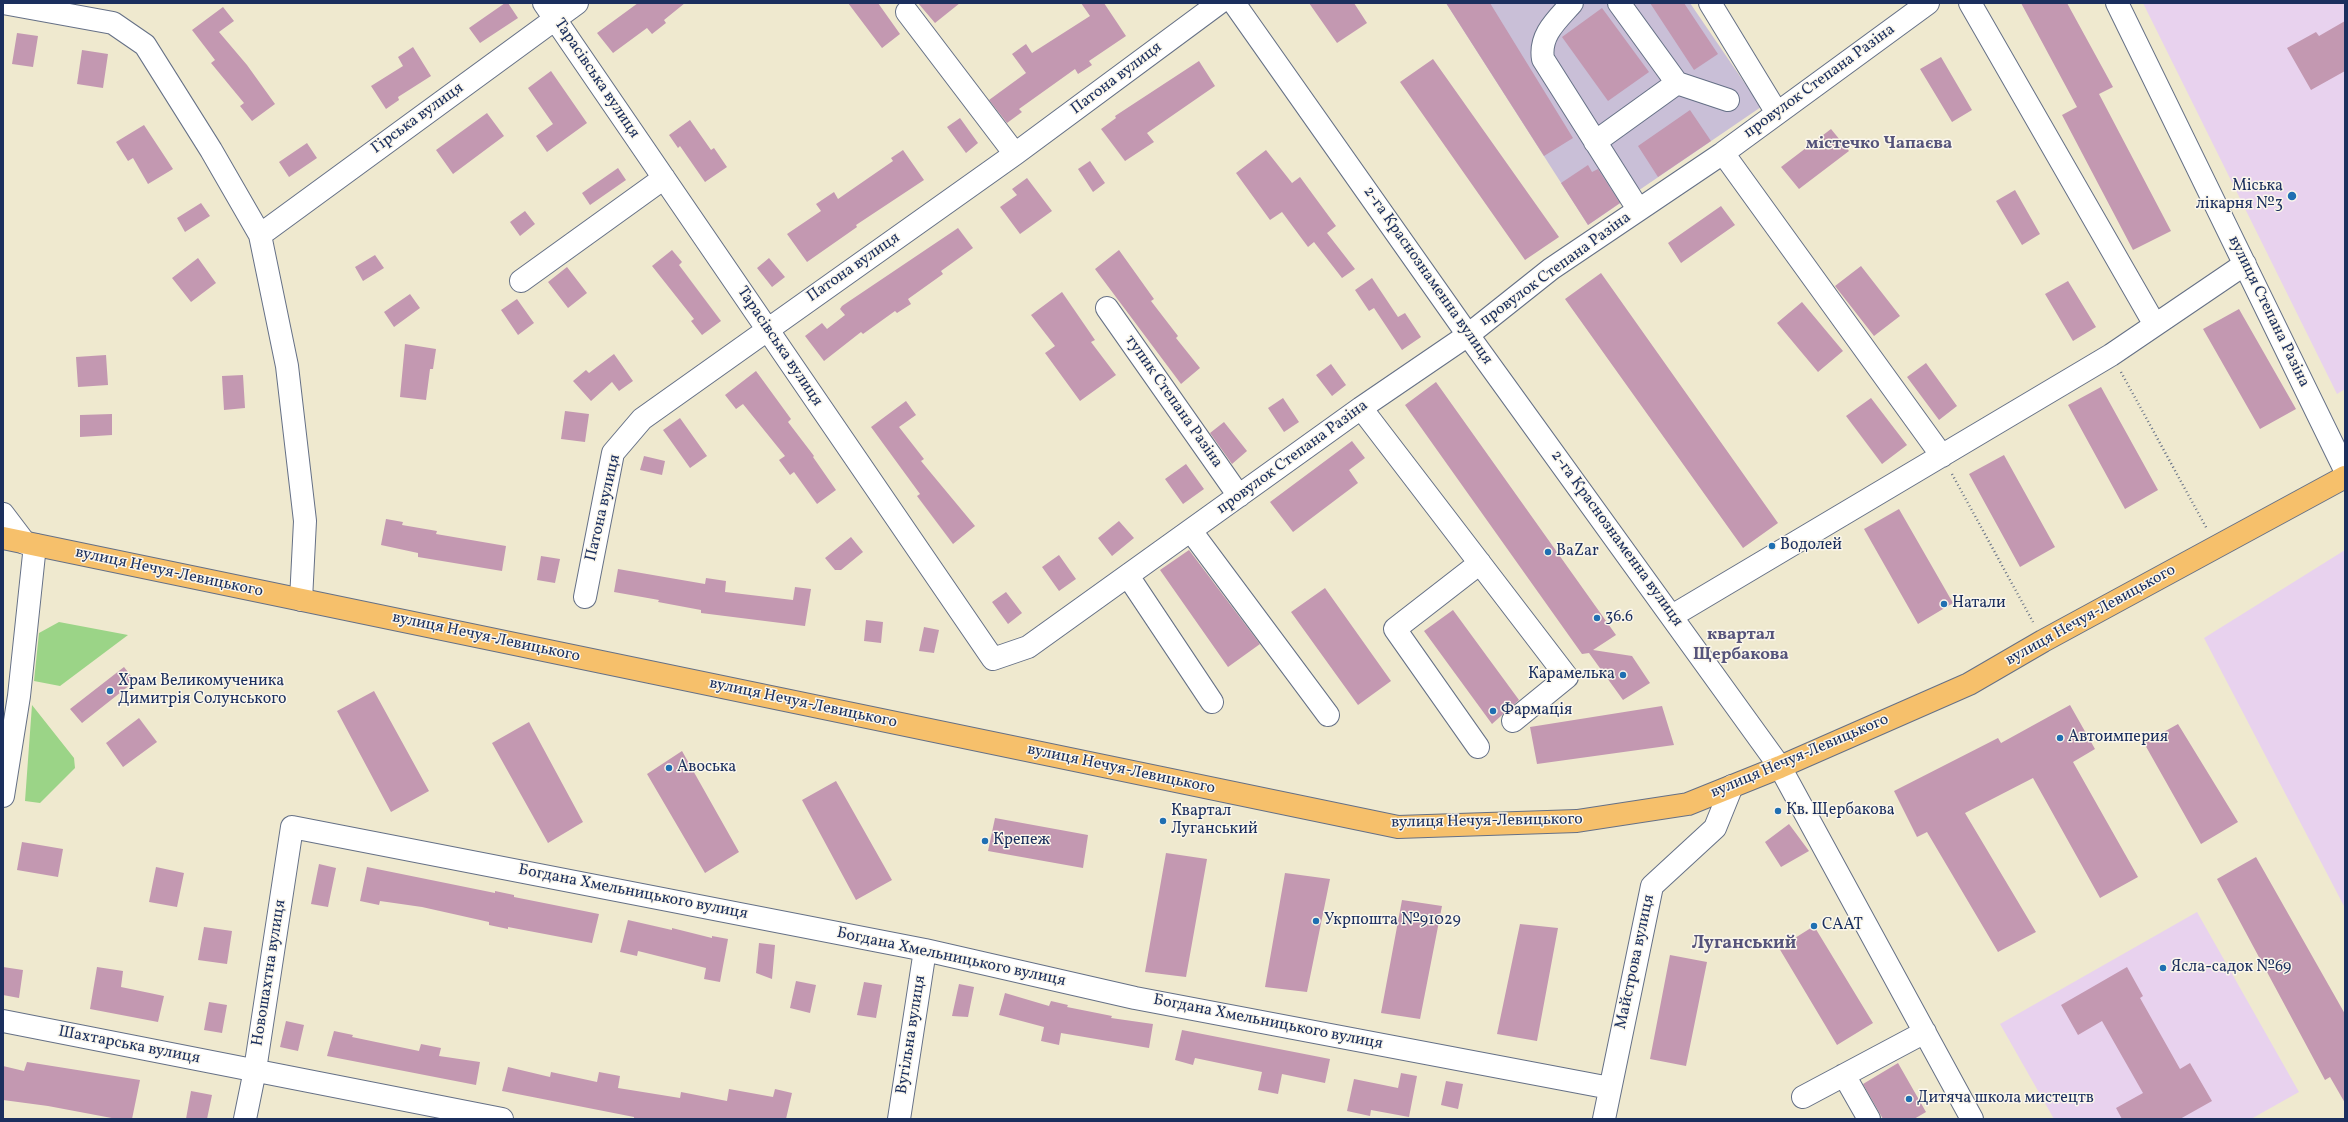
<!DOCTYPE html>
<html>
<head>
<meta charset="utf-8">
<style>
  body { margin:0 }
  #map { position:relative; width:2348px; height:1122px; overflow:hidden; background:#efe9cf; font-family:Vollkorn,serif }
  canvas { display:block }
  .frame { position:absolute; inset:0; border:4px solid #1b2f5e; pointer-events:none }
</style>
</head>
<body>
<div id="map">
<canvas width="2348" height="1122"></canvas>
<div class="frame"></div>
</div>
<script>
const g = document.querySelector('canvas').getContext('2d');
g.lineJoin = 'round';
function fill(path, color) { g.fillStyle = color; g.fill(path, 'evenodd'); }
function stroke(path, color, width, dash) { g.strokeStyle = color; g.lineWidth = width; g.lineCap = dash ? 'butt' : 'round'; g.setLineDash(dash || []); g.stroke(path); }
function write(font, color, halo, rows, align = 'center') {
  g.font = font + ' Vollkorn,serif'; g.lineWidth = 3; g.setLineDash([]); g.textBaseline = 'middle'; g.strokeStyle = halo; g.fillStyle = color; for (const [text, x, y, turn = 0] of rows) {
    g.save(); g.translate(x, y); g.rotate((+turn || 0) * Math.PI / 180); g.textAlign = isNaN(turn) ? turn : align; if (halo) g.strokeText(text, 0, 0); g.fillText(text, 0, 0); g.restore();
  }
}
fill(new Path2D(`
  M 2143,3 L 2345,3 L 2345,389 L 2337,394 Z
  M 2345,550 L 2345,908 L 2204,638 Z
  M 2197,912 L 2299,1092 L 2251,1119 L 2054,1119 L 2000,1024 Z`), '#e8d2ee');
fill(new Path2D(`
  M 1446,3 L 1690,3 L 1761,107 L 1588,225 Z`), '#c9bfd7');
fill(new Path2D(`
  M 59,622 L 128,635 L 60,686 L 34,681 L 39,633 Z
  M 32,705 L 74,758 L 75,768 L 40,803 L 25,801 Z`), '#9bd487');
fill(new Path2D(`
  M 505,3 L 508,3 L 518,18 L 480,43 L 469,28 Z
  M 638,3 L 685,3 L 664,20 L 666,23 L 652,34 L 647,28 L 613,53 L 597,33 Z
  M 848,3 L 878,3 L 900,34 L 882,48 Z
  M 918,3 L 960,3 L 935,23 Z
  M 1081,3 L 1104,3 L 1126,36 L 1089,61 L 1092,65 L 1078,74 L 1075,69 L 1019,109 L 1022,112 L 1007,123 L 989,100 L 1026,73 L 1012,54 L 1026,44 L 1032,53 L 1090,16 Z
  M 1309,3 L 1354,3 L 1367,23 L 1337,43 Z
  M 1446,3 L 1490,3 L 1573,138 L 1544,156 Z
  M 1650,3 L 1684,3 L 1718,54 L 1694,70 Z
  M 2021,3 L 2067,3 L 2113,87 L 2099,94 L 2171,231 L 2133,250 L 2062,115 L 2077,107 Z
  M 223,7 L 234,21 L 219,32 L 247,65 L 275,104 L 252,121 L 240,106 L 244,103 L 211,63 L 215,60 L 192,30 Z
  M 1602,8 L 1649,72 L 1608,101 L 1562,37 Z
  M 2345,21 L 2345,71 L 2311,90 L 2287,48 L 2316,32 L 2319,36 Z
  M 17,33 L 38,36 L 33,67 L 12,64 Z
  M 413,47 L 431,76 L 398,97 L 399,100 L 386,109 L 371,86 L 403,66 L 398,57 Z
  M 82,50 L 108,54 L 103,88 L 77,84 Z
  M 1941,57 L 1972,110 L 1952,122 L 1920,69 Z
  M 1433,59 L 1559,237 L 1525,260 L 1400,82 Z
  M 1199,61 L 1215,86 L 1147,133 L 1154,142 L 1125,161 L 1101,129 L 1116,118 L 1115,116 Z
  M 551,71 L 587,123 L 547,152 L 536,136 L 553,124 L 528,88 Z
  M 1690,110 L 1711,141 L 1658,177 L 1638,146 Z
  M 487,113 L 504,136 L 453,174 L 436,150 Z
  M 960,118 L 978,143 L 966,153 L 947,127 Z
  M 690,120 L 711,150 L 714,148 L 727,167 L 705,182 L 680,146 L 678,148 L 669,135 Z
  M 144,125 L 173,169 L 148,184 L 133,158 L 128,161 L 116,142 Z
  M 1831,129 L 1849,151 L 1799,189 L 1781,167 Z
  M 307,143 L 317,158 L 289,177 L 279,162 Z
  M 903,150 L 924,180 L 856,225 L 857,227 L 807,262 L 787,234 L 821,211 L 816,204 L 834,192 L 838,199 L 893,161 L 891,158 Z
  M 1266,150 L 1292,183 L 1300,177 L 1336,226 L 1327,233 L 1355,269 L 1342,278 L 1314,242 L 1308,247 L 1282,212 L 1270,220 L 1236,173 Z
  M 1090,161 L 1105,183 L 1093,192 L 1078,169 Z
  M 1588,165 L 1592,172 L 1598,169 L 1620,203 L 1588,225 L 1561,183 Z
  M 618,168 L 626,180 L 590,205 L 582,193 Z
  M 1027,178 L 1052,211 L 1020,234 L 1000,207 L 1017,195 L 1012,189 Z
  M 2015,190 L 2040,234 L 2022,245 L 1996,201 Z
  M 201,203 L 210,216 L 185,232 L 177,218 Z
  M 1721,206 L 1735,225 L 1681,263 L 1668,243 Z
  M 525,211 L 535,224 L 520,236 L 510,222 Z
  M 958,228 L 973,248 L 941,271 L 943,274 L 908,299 L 911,304 L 897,313 L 895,311 L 863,334 L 861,332 L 824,361 L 805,336 L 822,323 L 827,329 L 845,315 L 840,309 L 842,306 Z
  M 672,250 L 682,262 L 679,265 L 721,321 L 702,335 L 691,321 L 694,319 L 652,266 Z
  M 1119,250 L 1154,299 L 1151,301 L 1178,336 L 1176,338 L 1200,368 L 1181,384 L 1095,269 Z
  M 375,255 L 384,268 L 363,281 L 355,267 Z
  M 198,258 L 216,283 L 191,302 L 172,278 Z
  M 769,258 L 785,277 L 772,287 L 757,268 Z
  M 1861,266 L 1900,316 L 1874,336 L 1835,286 Z
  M 567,267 L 587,293 L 568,308 L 548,282 Z
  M 1601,273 L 1778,523 L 1743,548 L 1565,299 Z
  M 1372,278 L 1398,317 L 1405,313 L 1421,337 L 1402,350 L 1374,308 L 1369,311 L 1355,290 Z
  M 2068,281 L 2096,327 L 2073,341 L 2045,294 Z
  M 1062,292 L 1095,340 L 1091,342 L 1116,375 L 1080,401 L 1045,353 L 1055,346 L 1031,315 Z
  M 410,294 L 420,308 L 394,327 L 384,312 Z
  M 517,299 L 534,323 L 518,335 L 501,310 Z
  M 1802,302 L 1843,351 L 1818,372 L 1777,323 Z
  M 2239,309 L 2296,409 L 2260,429 L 2203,329 Z
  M 405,344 L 436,349 L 433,369 L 430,369 L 426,400 L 400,397 Z
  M 614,354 L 633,381 L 619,391 L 612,382 L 591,401 L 573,381 L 586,370 L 589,373 Z
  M 106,355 L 108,385 L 78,387 L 76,357 Z
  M 1926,363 L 1957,406 L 1939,420 L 1907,377 Z
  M 1331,364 L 1346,385 L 1332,396 L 1316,375 Z
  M 756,371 L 791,419 L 788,422 L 814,456 L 813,457 L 836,490 L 817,504 L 794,472 L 790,475 L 779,460 L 785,456 L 743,404 L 736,409 L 725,395 Z
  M 243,375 L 245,408 L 224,410 L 222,376 Z
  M 1436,382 L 1616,635 L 1593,650 L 1632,656 L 1650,683 L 1623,700 L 1589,653 L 1582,654 L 1405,405 Z
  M 2101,387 L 2158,490 L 2125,509 L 2068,405 Z
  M 1283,398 L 1299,422 L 1284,432 L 1268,408 Z
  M 1871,398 L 1907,445 L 1882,464 L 1846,416 Z
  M 906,401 L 916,415 L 899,427 L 924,459 L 921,461 L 975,526 L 953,544 L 917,496 L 920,494 L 871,427 Z
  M 565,411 L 589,414 L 585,442 L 561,439 Z
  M 112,414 L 112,435 L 80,437 L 80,415 Z
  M 680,418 L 707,456 L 690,468 L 663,430 Z
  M 1224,422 L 1247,451 L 1232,464 L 1210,433 Z
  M 1352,441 L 1365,458 L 1349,470 L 1358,483 L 1293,532 L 1270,502 Z
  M 2004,455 L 2055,547 L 2020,567 L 1969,474 Z
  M 644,456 L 665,461 L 662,475 L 640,470 Z
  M 1186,464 L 1204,489 L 1183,504 L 1165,479 Z
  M 1899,509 L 1953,603 L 1918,624 L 1864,529 Z
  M 386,519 L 403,522 L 402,525 L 437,531 L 436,534 L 506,546 L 502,571 L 418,557 L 418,553 L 381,545 Z
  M 1119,521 L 1134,538 L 1112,556 L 1098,538 Z
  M 851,537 L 863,552 L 841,570 L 835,570 L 825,558 Z
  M 1189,550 L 1260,644 L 1228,667 L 1160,570 Z
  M 1059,555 L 1076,579 L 1059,591 L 1042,567 Z
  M 541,556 L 560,559 L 555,583 L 537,580 Z
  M 618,569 L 705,584 L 706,578 L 726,581 L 725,592 L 793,600 L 795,587 L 811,589 L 805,626 L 701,613 L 701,610 L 658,602 L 659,600 L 614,592 Z
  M 1325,588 L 1391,681 L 1358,705 L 1291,612 Z
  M 1006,592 L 1022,613 L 1008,624 L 992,602 Z
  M 1453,610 L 1519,700 L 1492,724 L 1424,631 Z
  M 866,620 L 883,622 L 881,643 L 864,641 Z
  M 924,627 L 939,630 L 934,653 L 919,651 Z
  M 124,667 L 135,681 L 82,723 L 70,709 Z
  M 374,691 L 429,791 L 391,812 L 337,711 Z
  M 2070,705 L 2095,749 L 2073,762 L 2138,877 L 2100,898 L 2033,778 L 1965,813 L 2036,932 L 1998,952 L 1927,832 L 1917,837 L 1894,791 L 1998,738 L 2001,743 Z
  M 1662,706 L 1674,745 L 1537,764 L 1530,727 Z
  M 139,718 L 157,742 L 123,767 L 106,743 Z
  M 529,722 L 583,822 L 548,843 L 492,743 Z
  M 2178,724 L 2238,822 L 2201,844 L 2144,743 Z
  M 682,751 L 739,852 L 705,873 L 647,774 Z
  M 836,781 L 892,880 L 856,900 L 802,800 Z
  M 995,818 L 1088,835 L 1083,868 L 988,851 Z
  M 1789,824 L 1809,851 L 1781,867 L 1765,842 Z
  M 22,842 L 63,849 L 58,877 L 17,870 Z
  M 1166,853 L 1207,859 L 1186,977 L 1145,972 Z
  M 2256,857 L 2345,1014 L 2345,1103 L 2330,1077 L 2325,1080 L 2217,879 Z
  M 319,864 L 336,868 L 328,907 L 311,904 Z
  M 156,867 L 184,873 L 177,907 L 149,902 Z
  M 367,867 L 495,893 L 495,891 L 514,895 L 514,897 L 599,914 L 592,943 L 508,927 L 508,929 L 489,925 L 489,922 L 422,907 L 380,901 L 379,905 L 360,901 Z
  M 1285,873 L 1330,879 L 1307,992 L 1265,987 Z
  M 1402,900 L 1442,906 L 1420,1019 L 1381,1013 Z
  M 628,920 L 672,930 L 672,928 L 712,938 L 712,936 L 728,939 L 720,982 L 704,979 L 706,968 L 638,951 L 637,956 L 620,952 Z
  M 1520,924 L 1558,928 L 1537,1041 L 1497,1034 Z
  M 1814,926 L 1873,1023 L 1837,1045 L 1779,948 Z
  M 204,927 L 232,931 L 227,964 L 198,960 Z
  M 759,943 L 775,945 L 772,979 L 756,973 Z
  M 1670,955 L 1707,962 L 1686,1066 L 1650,1059 Z
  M 3,967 L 23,970 L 19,998 L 3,995 Z
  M 97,967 L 123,971 L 121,987 L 164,996 L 158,1022 L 90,1009 Z
  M 2127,967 L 2143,996 L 2140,998 L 2180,1069 L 2190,1063 L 2212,1101 L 2180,1119 L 2122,1119 L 2116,1108 L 2143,1093 L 2102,1021 L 2078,1035 L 2061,1005 Z
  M 796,981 L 816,985 L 810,1013 L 790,1008 Z
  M 864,982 L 882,985 L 876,1018 L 857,1015 Z
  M 959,984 L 974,987 L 968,1017 L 952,1016 Z
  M 1005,993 L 1049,1006 L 1051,1001 L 1068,1005 L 1067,1007 L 1112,1016 L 1111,1018 L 1153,1024 L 1149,1048 L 1061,1033 L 1059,1045 L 1041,1041 L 1044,1027 L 999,1015 Z
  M 209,1002 L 227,1005 L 222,1033 L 204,1030 Z
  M 286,1021 L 304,1025 L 298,1051 L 280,1047 Z
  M 1182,1030 L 1330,1059 L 1325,1083 L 1282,1074 L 1278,1094 L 1258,1090 L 1262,1072 L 1195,1058 L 1193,1065 L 1175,1060 Z
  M 334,1031 L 353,1035 L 352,1037 L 419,1051 L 421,1044 L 441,1048 L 439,1056 L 480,1062 L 476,1085 L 327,1056 Z
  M 27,1062 L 140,1080 L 132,1119 L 117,1119 L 48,1106 L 3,1100 L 3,1066 L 24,1071 Z
  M 1898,1063 L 1926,1112 L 1914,1119 L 1883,1119 L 1863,1084 Z
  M 508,1067 L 550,1077 L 551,1072 L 597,1082 L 599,1072 L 620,1076 L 618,1088 L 680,1098 L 681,1092 L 727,1101 L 729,1089 L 773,1097 L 775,1089 L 792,1093 L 786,1119 L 634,1119 L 634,1117 L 502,1091 Z
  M 1401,1073 L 1417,1076 L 1409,1117 L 1371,1110 L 1370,1116 L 1347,1111 L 1354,1079 L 1398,1088 Z
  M 1446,1081 L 1463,1084 L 1458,1109 L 1441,1105 Z
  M 191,1091 L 212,1095 L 207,1119 L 186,1119 Z`), '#c398b1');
const minor = new Path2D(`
  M 3,3 L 113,23 L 145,45 L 211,150 L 260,235 L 287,366 L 305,521 L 301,600
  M 544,3 L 993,659 L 1028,647 L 1361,408 L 1468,335 L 1551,269 L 1723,153 L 1928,3
  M 1234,3 L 1468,335 L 1780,767 L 1972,1119
  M 1572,3 C 1557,20 1539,35 1543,59 L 1638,209
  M 1710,3 L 1777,113
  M 1970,3 L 2155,325
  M 2117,3 L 2345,470
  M 907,12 L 1015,154
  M 1677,83 L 1728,100
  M 1595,142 L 1677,83 L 1619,3
  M 1723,153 L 1942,456
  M 260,235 L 577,3
  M 521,281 L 664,178
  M 1107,308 L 1239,496
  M 1361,408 L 1567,677 L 1513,721
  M 3,514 L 25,543
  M 1191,531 L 1328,715
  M 1128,576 L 1212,702
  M 585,597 L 613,453 L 642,419 L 1015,154 L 1219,3
  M 1672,616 L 2111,355 L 2245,264
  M 1478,747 L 1395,629 L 1480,563
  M 3,796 L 19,696 L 35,545
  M 3,1021 L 502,1119
  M 1844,1075 L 1869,1119
  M 1803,1097 L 1925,1032
  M 245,1119 L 255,1070 L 292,827 L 925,950 L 1135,998 L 1610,1088
  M 899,1119 L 925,950
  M 1604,1119 L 1652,886 L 1715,828 L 1732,786`);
const major = new Path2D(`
  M 3,538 L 1398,827 L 1577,821 L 1688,804 L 1780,767 L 1969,684 L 2043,641 L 2345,477`);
stroke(minor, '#657086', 24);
stroke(major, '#657086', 24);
stroke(new Path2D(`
  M 2121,372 L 2207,529
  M 1952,474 L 2033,622`), '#657086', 2.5, [1, 3]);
stroke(minor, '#fff', 22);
stroke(major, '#f6c06b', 22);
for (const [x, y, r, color] of [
  [2292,196,5,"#1f6fb2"],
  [1772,546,4,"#1f6fb2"],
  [1548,552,4,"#1f6fb2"],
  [1944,604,4,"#1f6fb2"],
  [1597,618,4,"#1f6fb2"],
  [1623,675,4,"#1f6fb2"],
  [110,691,4,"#1f6fb2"],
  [1493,711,4,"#1f6fb2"],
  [2060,738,4,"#1f6fb2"],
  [669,768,4,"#1f6fb2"],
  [1778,811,4,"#1f6fb2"],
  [1163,821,4,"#1f6fb2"],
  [985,841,4,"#1f6fb2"],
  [1316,921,4,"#1f6fb2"],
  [1814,926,4,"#1f6fb2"],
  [2163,968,4,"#1f6fb2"],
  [1909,1099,4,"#1f6fb2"]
]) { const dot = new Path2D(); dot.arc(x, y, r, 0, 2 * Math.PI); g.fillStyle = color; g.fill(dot); stroke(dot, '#fbf7ec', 1.5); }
write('16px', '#1b2f5e', '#fbf7ec', [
  ["Тарасівська вулиця",596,79,56],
  ["Патона вулиця",1117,79,-37],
  ["провулок Степана Разіна",1820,82,-36],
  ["Гірська вулиця",418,119,-36],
  ["Патона вулиця",854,268,-35],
  ["провулок Степана Разіна",1556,270,-36],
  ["2-га Краснознаменна вулиця",1427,276,55],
  ["вулиця Степана Разіна",2268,312,64],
  ["Тарасівська вулиця",779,347,56],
  ["тупик Степана Разіна",1173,402,55],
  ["провулок Степана Разіна",1293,458,-36],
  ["Патона вулиця",604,508,-77],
  ["2-га Краснознаменна вулиця",1616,539,54],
  ["вулиця Нечуя-Левицького",169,573,12],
  ["вулиця Нечуя-Левицького",2091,616,-29],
  ["вулиця Нечуя-Левицького",486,638,12],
  ["вулиця Нечуя-Левицького",803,704,12],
  ["вулиця Нечуя-Левицького",1800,757,-23],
  ["вулиця Нечуя-Левицького",1121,770,12],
  ["вулиця Нечуя-Левицького",1487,822,-1],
  ["Богдана Хмельницького вулиця",633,893,11],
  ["Богдана Хмельницького вулиця",951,958,12],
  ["Майстрова вулиця",1636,962,-78],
  ["Новошахтна вулиця",270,973,-81],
  ["Богдана Хмельницького вулиця",1268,1023,11],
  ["Вугільна вулиця",912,1035,-81],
  ["Шахтарська вулиця",129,1046,11]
]);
write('16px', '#1b2f5e', '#fbf7ec', [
  ["Міська",2283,187,"right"],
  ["лікарня №3",2283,205,"right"],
  ["Водолей",1780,546],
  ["BaZar",1556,552],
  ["Натали",1952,604],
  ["36.6",1605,618],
  ["Карамелька",1615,675,"right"],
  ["Храм Великомученика",118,682],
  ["Димитрія Солунського",118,700],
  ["Фармація",1501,711],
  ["Автоимперия",2068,738],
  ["Авоська",677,768],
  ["Кв. Щербакова",1786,811],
  ["Квартал",1171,812],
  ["Луганський",1171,830],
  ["Крепеж",993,841],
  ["Укрпошта №91029",1324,921],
  ["СААТ",1822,926],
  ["Ясла-садок №69",2171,968],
  ["Дитяча школа мистецтв",1917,1099]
], 'left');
write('bold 17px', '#56547b', '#fbf7ec', [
  ["містечко Чапаєва",1879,145],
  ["квартал",1741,636],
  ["Щербакова",1741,656]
]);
write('bold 18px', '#56547b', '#fbf7ec', [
  ["Луганський",1744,945]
]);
</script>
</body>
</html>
